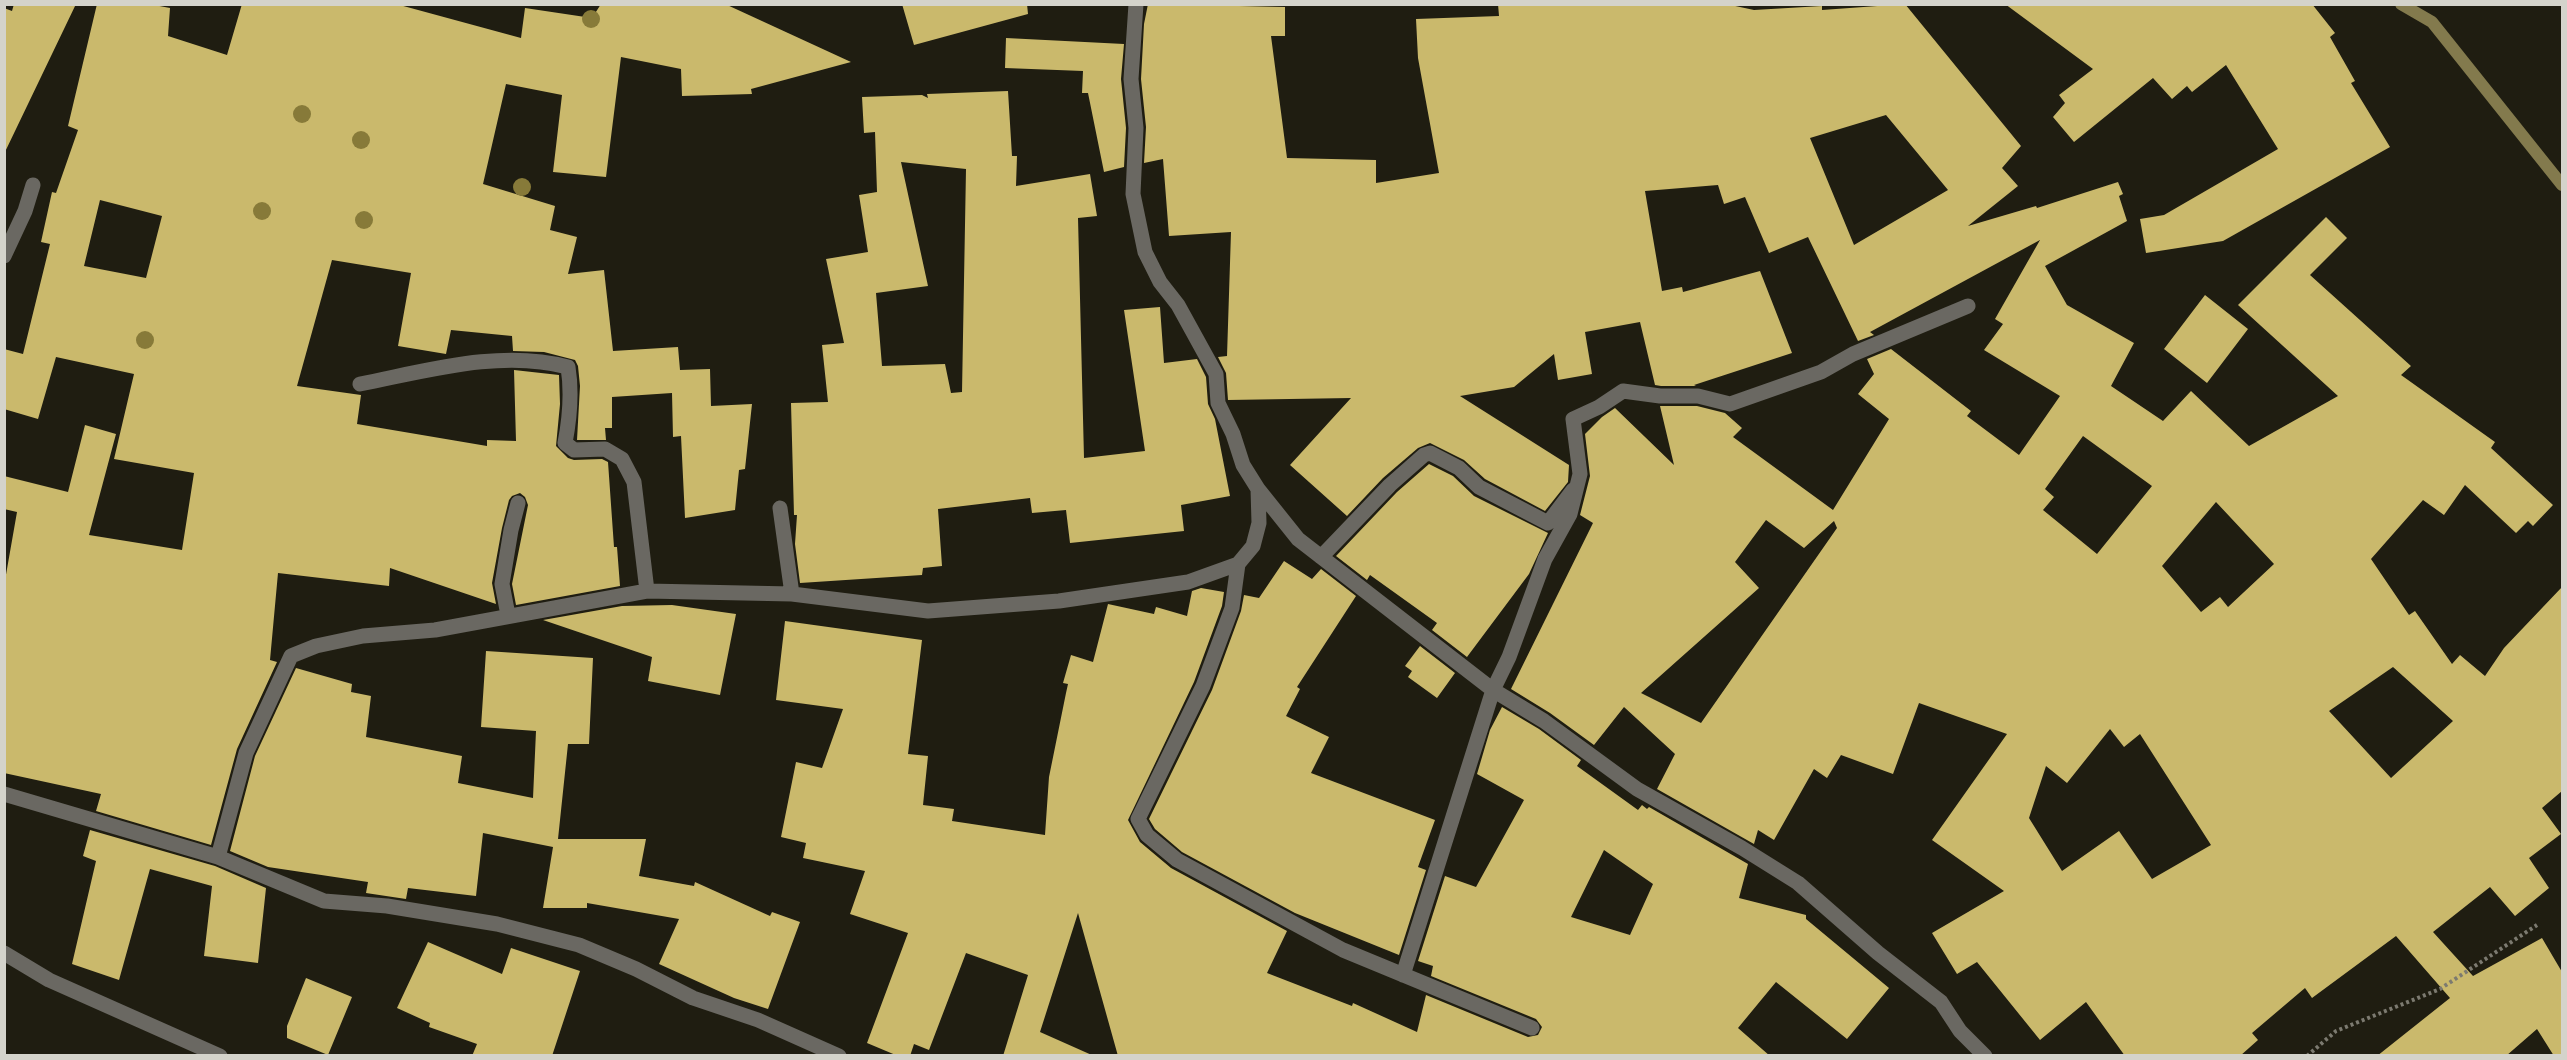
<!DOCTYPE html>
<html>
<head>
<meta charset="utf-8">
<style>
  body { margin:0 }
  #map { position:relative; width:2567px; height:1060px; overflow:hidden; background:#1f1d11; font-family:Manrope,sans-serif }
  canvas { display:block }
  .frame { position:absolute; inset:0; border:6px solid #d4d3cb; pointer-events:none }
</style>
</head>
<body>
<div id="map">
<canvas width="2567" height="1060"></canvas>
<div class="frame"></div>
</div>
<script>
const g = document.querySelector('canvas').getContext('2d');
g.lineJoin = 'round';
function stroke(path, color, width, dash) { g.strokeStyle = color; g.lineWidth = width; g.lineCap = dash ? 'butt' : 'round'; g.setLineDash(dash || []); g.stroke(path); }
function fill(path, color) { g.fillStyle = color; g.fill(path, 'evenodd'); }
stroke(new Path2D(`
  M 2401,4 L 2432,22 L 2562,185`), '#837a4d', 12);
fill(new Path2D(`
  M 14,4 L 76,4 L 4,154 L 4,8 L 12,11 Z
  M 97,4 L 149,4 L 170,8 L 168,36 L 227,55 L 242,4 L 396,4 L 521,38 L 525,8 L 592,18 L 601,4 L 725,4 L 851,62 L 751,89 L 752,94 L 682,96 L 681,69 L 621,57 L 606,177 L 553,172 L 562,95 L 506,84 L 483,184 L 555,206 L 550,230 L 577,237 L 568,274 L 604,270 L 613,351 L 678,347 L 680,370 L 710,369 L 711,406 L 752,404 L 745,469 L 739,470 L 735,510 L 685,518 L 681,436 L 673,437 L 672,393 L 612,397 L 612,428 L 605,428 L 606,440 L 577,440 L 580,386 L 578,366 L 575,360 L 544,352 L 513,351 L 512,336 L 451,330 L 446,354 L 398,346 L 411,273 L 332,260 L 297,386 L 361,395 L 357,424 L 487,446 L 487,440 L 516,441 L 514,370 L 559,375 L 560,404 L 556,446 L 568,458 L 574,460 L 602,459 L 608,462 L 614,547 L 617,547 L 620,586 L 516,605 L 512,584 L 528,505 L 525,497 L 520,493 L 512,496 L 509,500 L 502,528 L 492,583 L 496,604 L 390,568 L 389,586 L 278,573 L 270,660 L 277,662 L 237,749 L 211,845 L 96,811 L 101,794 L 4,773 L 4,586 L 17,512 L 4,509 L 4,476 L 68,492 L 85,425 L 116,434 L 89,535 L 182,550 L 194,473 L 114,459 L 134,374 L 56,357 L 38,419 L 4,409 L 4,349 L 23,354 L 50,244 L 41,242 L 52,192 L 56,193 L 78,130 L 68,126 ZM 100,200 L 162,216 L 146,278 L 84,266 Z
  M 902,4 L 1027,4 L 1028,14 L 914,45 Z
  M 1148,4 L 1285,7 L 1285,36 L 1271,36 L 1287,158 L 1376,160 L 1376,183 L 1439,173 L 1418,58 L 1416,19 L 1499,16 L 1498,4 L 1726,4 L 1754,10 L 1822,6 L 1822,10 L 1905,4 L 2021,146 L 2002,168 L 2018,186 L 1968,226 L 2036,206 L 2037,208 L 2118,182 L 2123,194 L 2119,196 L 2127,221 L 2045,266 L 2067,305 L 2134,343 L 2111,386 L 2163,421 L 2191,391 L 2249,446 L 2338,396 L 2238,305 L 2326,217 L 2347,238 L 2310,275 L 2411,366 L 2401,375 L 2495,442 L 2491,448 L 2553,505 L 2533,526 L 2528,521 L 2516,533 L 2465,485 L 2444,515 L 2423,500 L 2371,559 L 2409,615 L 2415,611 L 2452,664 L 2460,655 L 2485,676 L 2504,648 L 2562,587 L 2562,791 L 2542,808 L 2561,834 L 2529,858 L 2549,888 L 2515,916 L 2490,887 L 2433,932 L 2473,976 L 2542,938 L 2562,972 L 2562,1056 L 2554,1056 L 2537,1029 L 2506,1056 L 2377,1056 L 2450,998 L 2396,936 L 2312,998 L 2305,988 L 2252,1033 L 2258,1040 L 2240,1056 L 2125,1056 L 2086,1002 L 2040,1040 L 1977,962 L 1957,974 L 1932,933 L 2004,891 L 1932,840 L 2007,734 L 1919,703 L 1893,774 L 1841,755 L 1827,778 L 1814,769 L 1774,840 L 1758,830 L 1754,844 L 1657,789 L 1675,754 L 1624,707 L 1594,745 L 1550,713 L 1511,689 L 1593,523 L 1580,515 L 1590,476 L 1585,434 L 1602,417 L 1615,408 L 1674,465 L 1660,406 L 1697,406 L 1725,413 L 1742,428 L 1733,437 L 1833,510 L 1889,419 L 1858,394 L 1874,374 L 1867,359 L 1891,349 L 1971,411 L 1967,416 L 2019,455 L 2060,396 L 1984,350 L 2003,324 L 1995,319 L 2040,240 L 1870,332 L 1874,335 L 1858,341 L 1808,237 L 1769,253 L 1745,197 L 1724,204 L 1718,185 L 1645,191 L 1662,291 L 1682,287 L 1683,292 L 1760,271 L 1792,353 L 1694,385 L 1696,386 L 1661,386 L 1655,385 L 1640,322 L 1585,332 L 1592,374 L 1558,380 L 1554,354 L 1514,387 L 1460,396 L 1569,465 L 1568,482 L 1545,511 L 1485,479 L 1464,460 L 1430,443 L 1418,448 L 1383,478 L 1347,516 L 1290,465 L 1351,398 L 1228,400 L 1226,373 L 1218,357 L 1227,356 L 1231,232 L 1169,236 L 1163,159 L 1144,163 L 1146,127 L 1141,79 L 1144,24 ZM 1886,115 L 1948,190 L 1854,245 L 1810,138 ZM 2083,436 L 2152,486 L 2097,554 L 2043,510 L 2054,497 L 2045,489 ZM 2216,502 L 2274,564 L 2228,607 L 2220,597 L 2201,612 L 2162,566 ZM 1766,520 L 1804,548 L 1834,521 L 1837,528 L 1701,723 L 1641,693 L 1759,588 L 1735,562 ZM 2393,667 L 2453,721 L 2391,778 L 2329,711 ZM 2110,729 L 2124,747 L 2140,734 L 2211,845 L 2152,879 L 2119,831 L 2062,871 L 2029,818 L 2046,766 L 2067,783 Z
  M 2005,4 L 2312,4 L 2335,33 L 2330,37 L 2355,81 L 2351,83 L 2390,147 L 2223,241 L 2146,253 L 2140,219 L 2164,215 L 2278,149 L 2226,65 L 2192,92 L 2187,86 L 2172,99 L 2153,78 L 2074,142 L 2053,117 L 2065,103 L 2059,95 L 2093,69 Z
  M 1006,38 L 1124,44 L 1121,79 L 1126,128 L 1124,167 L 1104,172 L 1088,93 L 1082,93 L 1083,71 L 1005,68 Z
  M 1008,91 L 1012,156 L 1017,156 L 1016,186 L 1090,174 L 1097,216 L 1078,218 L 1084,458 L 1145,451 L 1124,310 L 1160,307 L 1164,363 L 1197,359 L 1206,377 L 1208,404 L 1215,419 L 1230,496 L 1181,505 L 1184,531 L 1070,543 L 1066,510 L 1032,513 L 1030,498 L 938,509 L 942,566 L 923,568 L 922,575 L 800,583 L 795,544 L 797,515 L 794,515 L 791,403 L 828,402 L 822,345 L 844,343 L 826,259 L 868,252 L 859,195 L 877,192 L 875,132 L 864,133 L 862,97 L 922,95 L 928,98 L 927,94 ZM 901,162 L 966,169 L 962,392 L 951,393 L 945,364 L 882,366 L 876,293 L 928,286 Z
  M 2205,295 L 2248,329 L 2207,383 L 2164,349 Z
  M 1429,464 L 1453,476 L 1474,496 L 1548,533 L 1529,574 L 1467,657 L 1432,630 L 1437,623 L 1370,575 L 1367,580 L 1336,556 L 1397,492 Z
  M 1284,561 L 1312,579 L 1321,569 L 1356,596 L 1297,687 L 1300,689 L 1286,716 L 1329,737 L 1311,773 L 1435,820 L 1418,867 L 1426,870 L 1399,955 L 1295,913 L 1182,852 L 1155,829 L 1149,819 L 1212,690 L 1241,611 L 1244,595 L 1259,598 Z
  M 1201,588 L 1224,592 L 1222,606 L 1194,682 L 1128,820 L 1140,842 L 1171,868 L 1287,931 L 1267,973 L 1352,1006 L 1353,1003 L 1417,1032 L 1426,995 L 1528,1037 L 1538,1035 L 1542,1027 L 1536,1019 L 1431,976 L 1433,966 L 1418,961 L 1445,876 L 1476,887 L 1524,800 L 1477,774 L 1490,730 L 1502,707 L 1539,729 L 1581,760 L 1577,766 L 1638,810 L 1642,805 L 1647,809 L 1649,807 L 1748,864 L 1739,898 L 1806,915 L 1806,919 L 1889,988 L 1847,1039 L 1776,982 L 1738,1028 L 1770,1056 L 1118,1056 L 1078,913 L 1040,1032 L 1094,1056 L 1003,1056 L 1028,975 L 966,953 L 929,1050 L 914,1044 L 910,1056 L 898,1056 L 867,1043 L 908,933 L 850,914 L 865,871 L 803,858 L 806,843 L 781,837 L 796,762 L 822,768 L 843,709 L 776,700 L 785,621 L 922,640 L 908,754 L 928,756 L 923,805 L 954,809 L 952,821 L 1045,835 L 1049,777 L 1066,693 L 1068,684 L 1063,683 L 1071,655 L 1093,662 L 1108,604 L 1154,614 L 1156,607 L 1187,616 L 1192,591 ZM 1604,850 L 1653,884 L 1630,935 L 1571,917 Z
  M 672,605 L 736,614 L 720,695 L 648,681 L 652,657 L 543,620 L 622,606 Z
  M 1420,646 L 1455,673 L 1437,698 L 1408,677 L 1412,671 L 1405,666 Z
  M 486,651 L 593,658 L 589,744 L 568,744 L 558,839 L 646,839 L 639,876 L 694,886 L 695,882 L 770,916 L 772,912 L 800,922 L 768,1009 L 734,998 L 659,964 L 679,919 L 587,903 L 587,908 L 543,908 L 553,847 L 483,833 L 476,896 L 408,888 L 406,899 L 366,893 L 368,882 L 268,867 L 230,851 L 255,756 L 296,668 L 352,684 L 351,692 L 371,696 L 366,737 L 462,756 L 458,783 L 533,798 L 536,731 L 481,727 Z
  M 90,830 L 215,866 L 266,888 L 258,963 L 204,956 L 212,886 L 150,869 L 119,980 L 72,964 L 96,861 L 83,856 Z
  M 428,942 L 502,974 L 511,948 L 580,971 L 552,1056 L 472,1056 L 477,1044 L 429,1027 L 430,1023 L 397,1008 Z
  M 306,978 L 352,997 L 328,1055 L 287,1038 L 287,1026 Z`), '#cab96c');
stroke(new Path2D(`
  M 2307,1056 L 2336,1031 L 2440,989 L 2537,925`), '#7c7a70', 4, [3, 3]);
stroke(new Path2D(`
  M 1136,4 L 1131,79 L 1136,128 L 1133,194 L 1145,252 L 1160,282 L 1178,305 L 1216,374 L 1218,403 L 1233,434 L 1243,465 L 1258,489 L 1298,539 L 1493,690 L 1544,721 L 1637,789 L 1742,848 L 1798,883 L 1878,953 L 1941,1002 L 1960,1031 L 1985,1056
  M 4,256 L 25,211 L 33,185
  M 360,384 C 427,371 500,349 568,367 C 572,392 570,417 565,443 L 574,450 L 605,449 L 622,459 L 634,482 L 647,591
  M 780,508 L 792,594
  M 1321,557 L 1390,485 L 1424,455 L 1430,453 L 1459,468 L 1479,487 L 1548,523 L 1573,490
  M 1238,564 L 1232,608 L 1203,686 L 1138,819 L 1147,835 L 1177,860 L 1343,950 L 1532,1028
  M 508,615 L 502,584 L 511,530 L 518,503
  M 4,794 L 218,857 L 324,901 L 387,906 L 497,924 L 579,945 L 636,969 L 693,998 L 758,1020 L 839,1056
  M 218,857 L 246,753 L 291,656 L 316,646 L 363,636 L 435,630 L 647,591 L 792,594 L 928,611 L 1059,601 L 1188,582 L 1238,564 L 1253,546 L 1259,523 L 1258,489
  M 4,953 L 49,980 L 220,1056
  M 1403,975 L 1493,690 L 1509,657 L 1545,559 L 1570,514 L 1580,474 L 1573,419 L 1599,407 L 1623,391 L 1660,396 L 1698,396 L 1730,404 L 1821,372 L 1853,354 L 1968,306`), '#6a6862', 15);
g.fillStyle = '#877a39';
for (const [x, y] of [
  [591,19],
  [302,114],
  [361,140],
  [522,187],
  [262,211],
  [364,220],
  [145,340]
]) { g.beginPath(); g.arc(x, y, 9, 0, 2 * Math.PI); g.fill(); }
</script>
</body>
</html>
